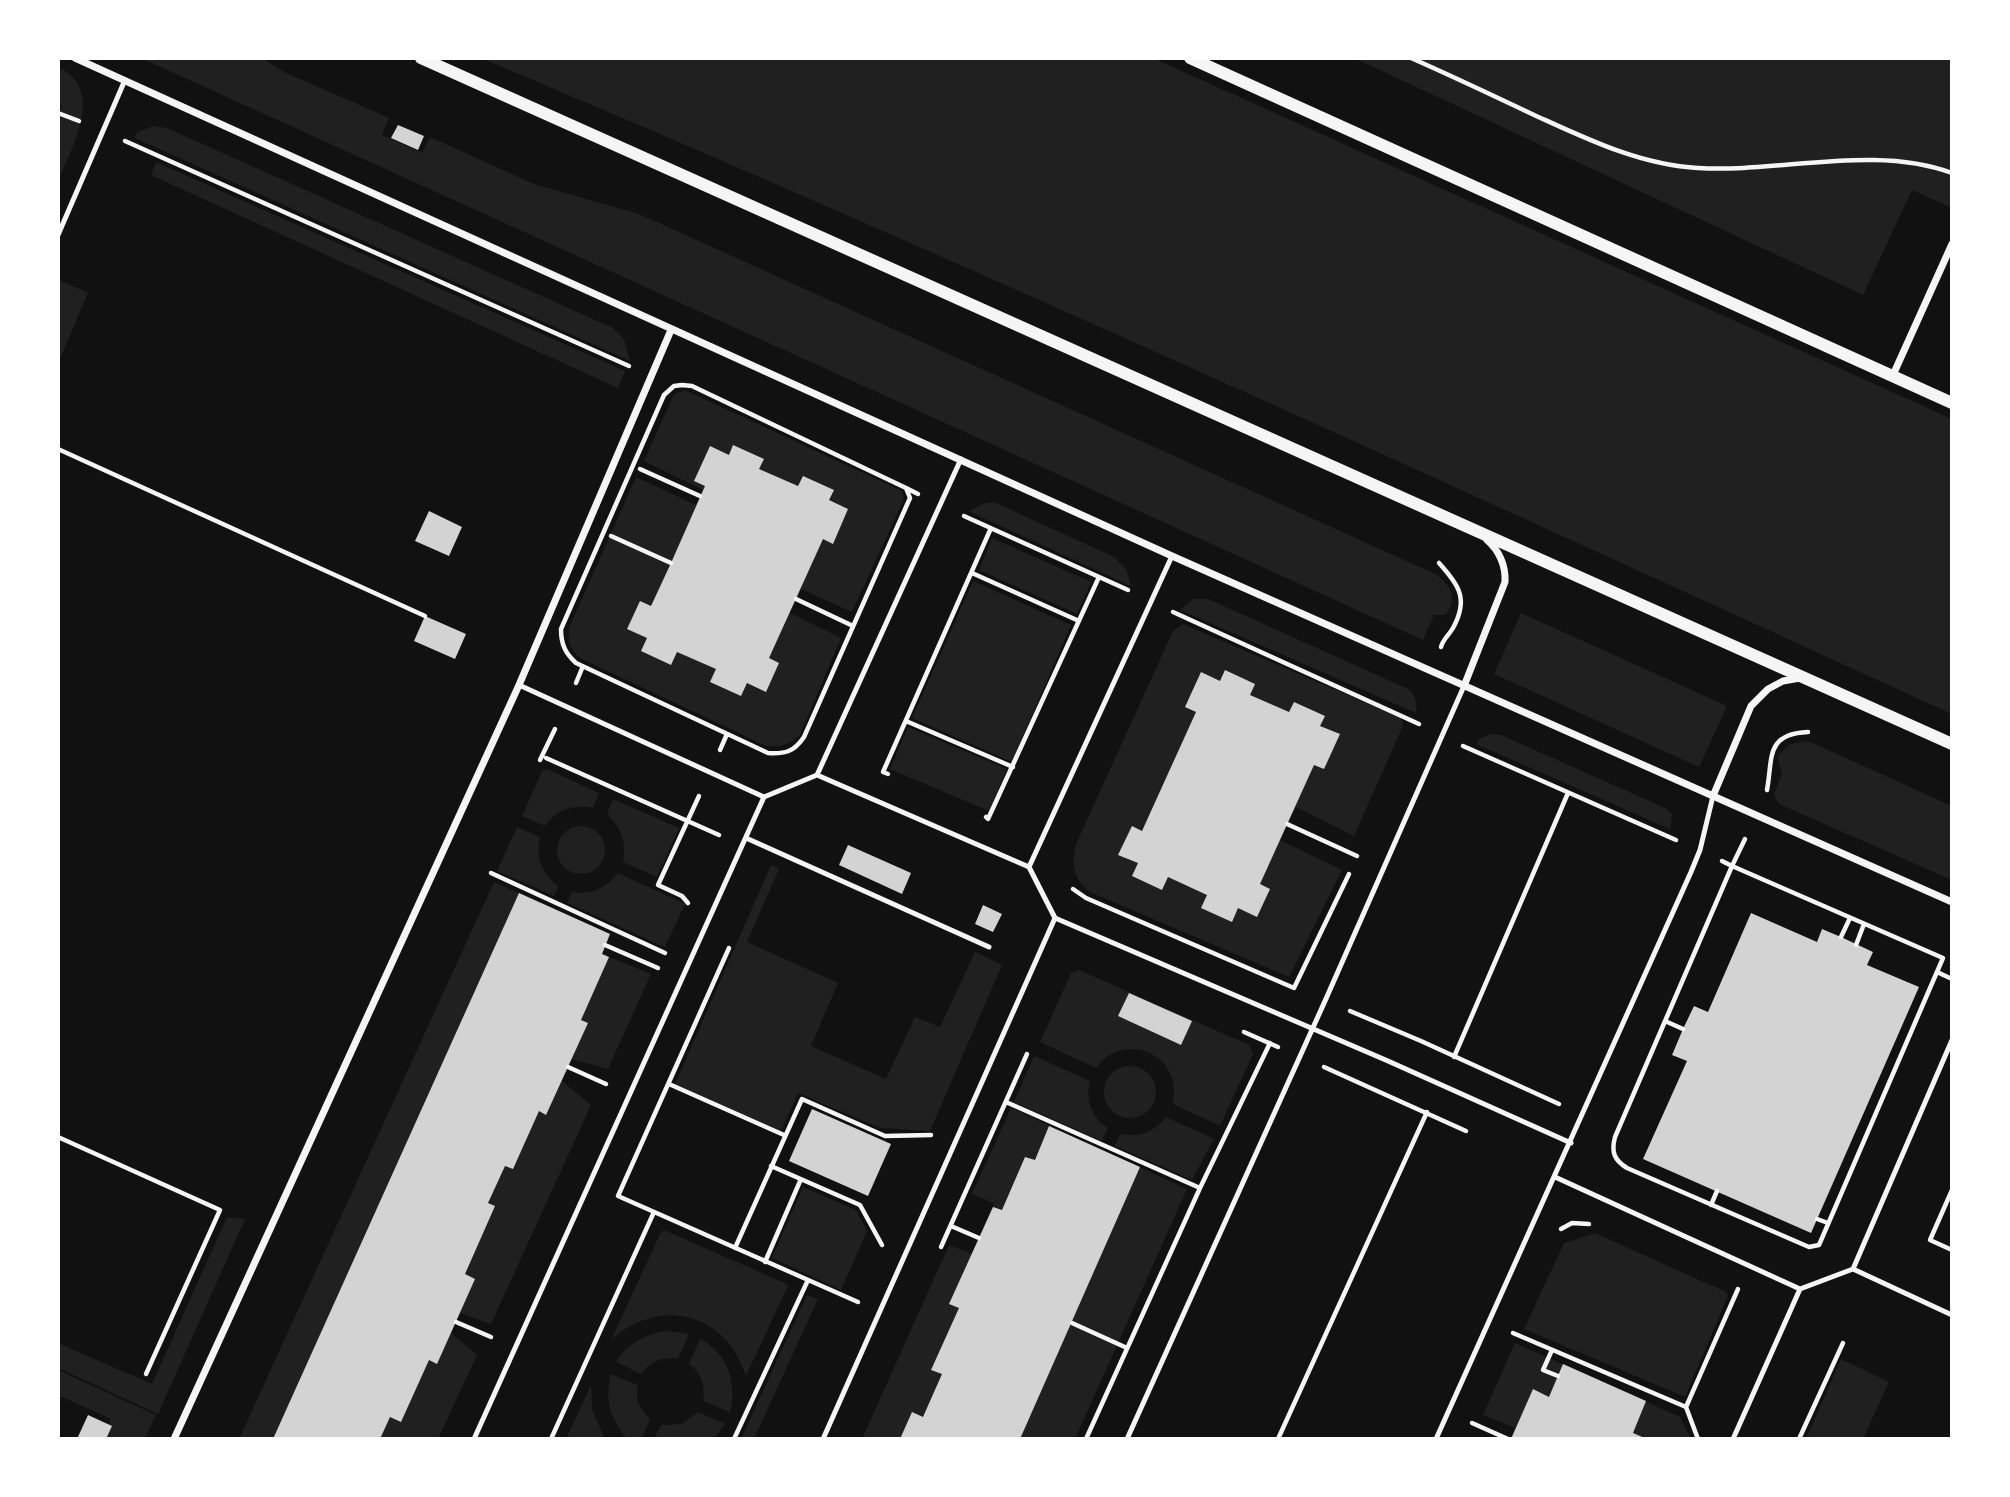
<!DOCTYPE html>
<html>
<head>
<meta charset="utf-8">
<style>
  body { margin:0 }
  #map { position:relative; width:2010px; height:1497px; overflow:hidden; background:#111; font-family:"IBM Plex Sans",sans-serif }
  canvas { display:block }
  .frame { position:absolute; inset:0; border:60px solid #fff; pointer-events:none }
</style>
</head>
<body>
<div id="map">
<canvas width="2010" height="1497"></canvas>
<div class="frame"></div>
</div>
<script>
const g = document.querySelector('canvas').getContext('2d');
g.lineJoin = 'round';
function fill(path, color) { g.fillStyle = color; g.fill(path, 'evenodd'); }
function stroke(path, color, width, dash) { g.strokeStyle = color; g.lineWidth = width; g.lineCap = dash ? 'butt' : 'round'; g.setLineDash(dash || []); g.stroke(path); }
fill(new Path2D(`
  M 141,58 L 262,58 L 284,72 L 389,118 L 382,135 L 422,153 L 430,137 L 534,184 L 639,214 L 1433,573 C 1449,582 1460,599 1445,615 L 1434,615 L 1423,640 Z
  M 481,58 L 1153,58 L 1952,419 L 1952,714 C 1464,491 976,266 481,58 Z
  M 1354,58 L 1952,58 L 1952,208 L 1912,190 L 1863,295 Z
  M 58,67 C 106,89 72,148 58,181 L 58,115 L 62,105 L 58,103 Z
  M 153,126 L 167,128 L 613,328 L 624,339 L 630,361 L 135,138 L 136,133 Z
  M 156,162 L 625,371 L 618,388 L 151,175 Z
  M 59,280 L 88,293 L 58,363 L 58,282 Z
  M 685,390 L 902,491 L 904,499 L 852,612 L 801,589 L 790,613 L 841,638 L 800,735 C 789,745 780,747 766,746 L 580,658 C 570,648 567,642 569,628 L 636,477 L 696,505 L 703,490 L 644,461 L 674,394 Z
  M 986,503 L 996,503 L 1114,557 L 1126,569 L 1131,586 L 968,511 Z
  M 992,538 L 1091,582 L 1077,614 L 979,570 Z
  M 973,581 L 1071,625 L 1012,762 L 912,718 Z
  M 1193,599 L 1208,599 L 1408,689 C 1416,695 1417,703 1416,713 L 1180,610 Z
  M 1521,613 L 1727,706 L 1699,767 L 1494,674 Z
  M 1183,624 L 1401,718 L 1403,726 L 1354,836 L 1296,807 L 1280,840 L 1342,870 L 1289,977 L 1090,892 C 1073,879 1071,864 1076,844 L 1173,631 Z
  M 908,727 L 1007,769 L 989,811 L 890,769 Z
  M 1492,734 L 1501,735 L 1665,808 L 1672,814 L 1670,829 L 1476,744 L 1481,738 Z
  M 1808,741 L 1952,806 L 1952,880 L 1779,804 L 1774,795 L 1782,773 L 1777,756 L 1790,744 Z
  M 547,769 L 599,793 L 593,808 C 573,804 556,810 545,826 L 522,816 L 542,771 Z
  M 613,799 L 679,828 L 657,877 L 623,862 C 627,842 621,828 607,814 Z
  M557 850a24 24 0 1 1 48 0a24 24 0 1 1-48 0Z
  M 517,827 L 540,837 C 535,858 542,873 558,886 L 554,896 L 497,871 Z
  M 771,865 L 779,869 L 747,942 L 838,983 L 811,1046 L 886,1079 L 915,1017 L 940,1027 L 975,952 L 1002,965 L 930,1131 L 880,1128 L 798,1093 L 781,1131 L 675,1084 Z
  M 618,873 L 685,904 L 665,947 L 567,903 L 572,892 C 591,895 606,888 618,873 Z
  M 494,882 L 610,934 L 602,954 L 651,974 L 608,1069 L 571,1059 L 562,1081 L 591,1105 L 491,1324 L 460,1313 L 451,1333 L 477,1355 L 438,1439 L 239,1439 Z
  M 1079,970 L 1249,1045 L 1253,1054 L 1220,1126 L 1173,1104 C 1174,1093 1175,1082 1169,1071 C 1154,1043 1113,1042 1096,1068 L 1040,1042 L 1071,973 Z
  M 1034,1056 L 1090,1081 C 1085,1100 1092,1118 1108,1128 L 1102,1141 L 1014,1102 Z
  M1104 1092a26 26 0 1 1 52 0a26 26 0 1 1-52 0Z
  M 1011,1108 L 1187,1189 L 1075,1439 L 862,1439 L 949,1245 L 972,1254 L 994,1203 L 972,1194 Z
  M 1166,1117 L 1214,1139 L 1192,1180 L 1115,1146 L 1120,1134 C 1138,1138 1155,1132 1166,1117 Z
  M 803,1187 L 856,1210 L 867,1231 L 841,1290 L 772,1258 Z
  M 227,1217 L 245,1219 L 158,1414 L 58,1368 L 58,1343 L 152,1384 Z
  M 664,1230 L 787,1284 L 788,1286 L 746,1376 C 726,1312 660,1296 611,1340 L 661,1232 Z
  M 1595,1233 L 1726,1292 L 1728,1296 L 1685,1397 L 1524,1329 L 1564,1243 Z
  M 807,1295 L 818,1299 L 754,1439 L 741,1439 Z
  M 667,1331 L 689,1334 L 678,1359 C 663,1356 650,1361 641,1374 L 616,1362 C 628,1343 645,1334 667,1331 Z
  M 700,1339 C 727,1352 738,1384 730,1412 L 703,1401 C 706,1385 701,1373 689,1364 Z
  M 1515,1343 L 1680,1417 L 1691,1439 L 1510,1439 L 1515,1428 L 1483,1415 Z
  M 1841,1359 L 1889,1382 L 1863,1439 L 1806,1439 Z
  M 58,1370 L 156,1415 L 145,1439 L 102,1439 L 111,1419 L 58,1395 Z
  M 611,1374 L 637,1385 L 637,1402 L 650,1420 L 641,1439 L 627,1439 C 611,1420 604,1399 611,1374 Z
  M 591,1385 L 592,1409 L 605,1439 L 566,1439 Z
  M 698,1412 L 725,1424 L 714,1439 L 654,1439 L 661,1425 L 682,1424 Z`), '#202020');
fill(new Path2D(`
  M 398,125 L 424,136 L 418,150 L 391,138 Z
  M 733,445 L 764,459 L 759,469 L 798,486 L 803,476 L 834,490 L 829,500 L 848,509 L 833,544 L 823,539 L 769,658 L 779,663 L 766,692 L 747,683 L 741,696 L 710,682 L 716,669 L 677,652 L 671,665 L 641,651 L 647,638 L 627,629 L 640,601 L 651,606 L 671,563 L 705,486 L 694,481 L 710,446 L 729,455 Z
  M 429,511 L 462,527 L 449,556 L 415,541 Z
  M 425,616 L 466,634 L 455,659 L 414,641 Z
  M 1225,670 L 1255,684 L 1250,695 L 1289,712 L 1294,702 L 1325,716 L 1320,726 L 1340,734 L 1324,769 L 1314,765 L 1260,884 L 1270,889 L 1257,917 L 1238,908 L 1232,922 L 1201,908 L 1207,895 L 1168,877 L 1162,890 L 1132,876 L 1138,863 L 1118,855 L 1132,826 L 1142,831 L 1196,712 L 1185,707 L 1201,672 L 1220,681 Z
  M 848,845 L 911,873 L 902,894 L 839,865 Z
  M 519,893 L 610,934 L 602,954 L 609,957 L 581,1020 L 588,1023 L 546,1115 L 539,1111 L 513,1169 L 505,1166 L 488,1203 L 495,1206 L 465,1274 L 475,1279 L 437,1364 L 429,1360 L 401,1422 L 390,1417 L 380,1439 L 273,1439 Z
  M 983,905 L 1002,914 L 993,932 L 975,924 Z
  M 1751,913 L 1817,942 L 1822,929 L 1841,937 L 1873,952 L 1867,965 L 1919,987 L 1811,1233 L 1643,1159 L 1687,1061 L 1672,1055 L 1683,1029 L 1694,1006 L 1708,1012 Z
  M 1129,993 L 1192,1021 L 1181,1045 L 1118,1016 Z
  M 812,1109 L 891,1144 L 868,1196 L 789,1161 Z
  M 1049,1126 L 1140,1167 L 1020,1439 L 900,1439 L 912,1412 L 923,1417 L 942,1374 L 931,1370 L 959,1308 L 949,1304 L 993,1207 L 1002,1210 L 1025,1157 L 1035,1160 Z
  M 1563,1364 L 1646,1401 L 1633,1433 L 1647,1439 L 1511,1439 L 1533,1389 L 1549,1397 Z
  M 88,1415 L 112,1426 L 106,1439 L 77,1439 Z`), '#d3d3d3');
stroke(new Path2D(`
  M 1411,58 C 1452,76 1492,95 1532,114 C 1585,138 1639,165 1698,168 C 1779,173 1874,144 1952,173
  M 58,113 L 79,121
  M 125,141 L 629,366
  M 682,385 L 692,386 L 906,488 L 910,498 L 804,737 C 794,752 785,754 768,753 L 576,663 C 565,653 561,644 561,629 L 664,395 L 674,386 Z
  M 58,449 L 425,616
  M 640,469 L 700,496
  M 906,488 L 918,494
  M 964,516 L 1128,590
  M 611,536 L 671,563
  M 1439,563 C 1459,585 1469,599 1453,628 C 1449,635 1443,639 1441,647
  M 972,573 L 1079,621
  M 796,599 L 853,626
  M 1173,612 L 1419,724
  M 576,683 L 583,666
  M 906,721 L 1013,767
  M 1463,746 L 1676,840
  M 720,750 L 727,734
  M 546,758 L 719,835
  M 540,760 L 555,729
  M 888,774 L 883,772 L 991,528
  M 1767,790 C 1773,758 1765,734 1808,732
  M 986,817 L 988,819 L 1099,577
  M 1287,824 L 1357,856
  M 1722,861 L 1732,866 L 1745,839
  M 1732,866 L 1943,958 L 1819,1245 L 1809,1247 L 1627,1168 C 1614,1160 1611,1152 1615,1137 Z
  M 491,873 L 665,953
  M 1073,889 L 1086,898 L 1294,988 L 1349,874
  M 688,903 L 682,896 L 658,885 L 699,796
  M 1841,937 L 1850,918
  M 605,945 L 658,968
  M 1856,945 L 1864,924
  M 729,948 L 618,1196 L 858,1302
  M 1937,972 L 1952,979
  M 1350,1011 L 1421,1041 L 1559,1104
  M 1665,1021 L 1683,1029
  M 1244,1032 L 1278,1047
  M 1454,1057 L 1568,793
  M 568,1067 L 606,1084
  M 1324,1067 L 1466,1131
  M 669,1084 L 784,1135
  M 1006,1102 L 1200,1188
  M 58,1137 L 220,1210 L 146,1374
  M 771,1166 L 860,1205 L 882,1245
  M 1952,1190 L 1930,1240 L 1952,1250
  M 1711,1205 L 1717,1191
  M 1817,1219 L 1828,1223
  M 951,1226 L 979,1238
  M 1561,1229 L 1572,1223 L 1589,1224
  M 941,1247 L 1027,1054
  M 735,1248 L 802,1099 L 885,1136 L 931,1135
  M 765,1262 L 801,1179
  M 456,1322 L 491,1337
  M 1072,1323 L 1127,1348
  M 1513,1333 L 1686,1407
  M 1552,1350 L 1543,1370 L 1558,1376
  M 1472,1423 L 1508,1439
  M 551,1439 L 654,1212
  M 734,1439 L 808,1280
  M 1086,1439 L 1200,1188 L 1270,1043
  M 1278,1439 L 1427,1112
  M 1698,1439 L 1686,1407 L 1738,1289
  M 1799,1439 L 1843,1343`), '#f5f5f5', 4.5);
stroke(new Path2D(`
  M 58,235 L 125,80
  M 519,685 L 764,797 L 817,775 L 1029,867 L 1055,918 L 1388,1061 L 1571,1143
  M 817,775 L 961,459
  M 746,838 L 989,947
  M 1029,867 L 1172,556
  M 1555,1177 L 1800,1289
  M 1853,1269 L 1952,1040
  M 474,1439 L 764,797
  M 823,1439 L 1055,918
  M 1127,1439 L 1325,1001 L 1464,686
  M 1436,1439 L 1691,872 L 1700,850 L 1713,796
  M 1733,1439 L 1800,1289 L 1853,1269 L 1952,1315`), '#f5f5f5', 5);
stroke(new Path2D(`
  M 75,58 L 1172,556 L 1952,902
  M 1893,375 L 1952,244
  M 1464,686 L 1505,582 C 1506,566 1499,550 1487,540
  M 1713,796 L 1751,706 L 1768,689 L 1783,681 L 1800,678
  M 174,1439 L 519,685 L 671,330`), '#f5f5f5', 7);
stroke(new Path2D(`
  M 421,58 L 1952,744
  M 1190,58 L 1952,403`), '#f5f5f5', 12);
</script>
</body>
</html>
